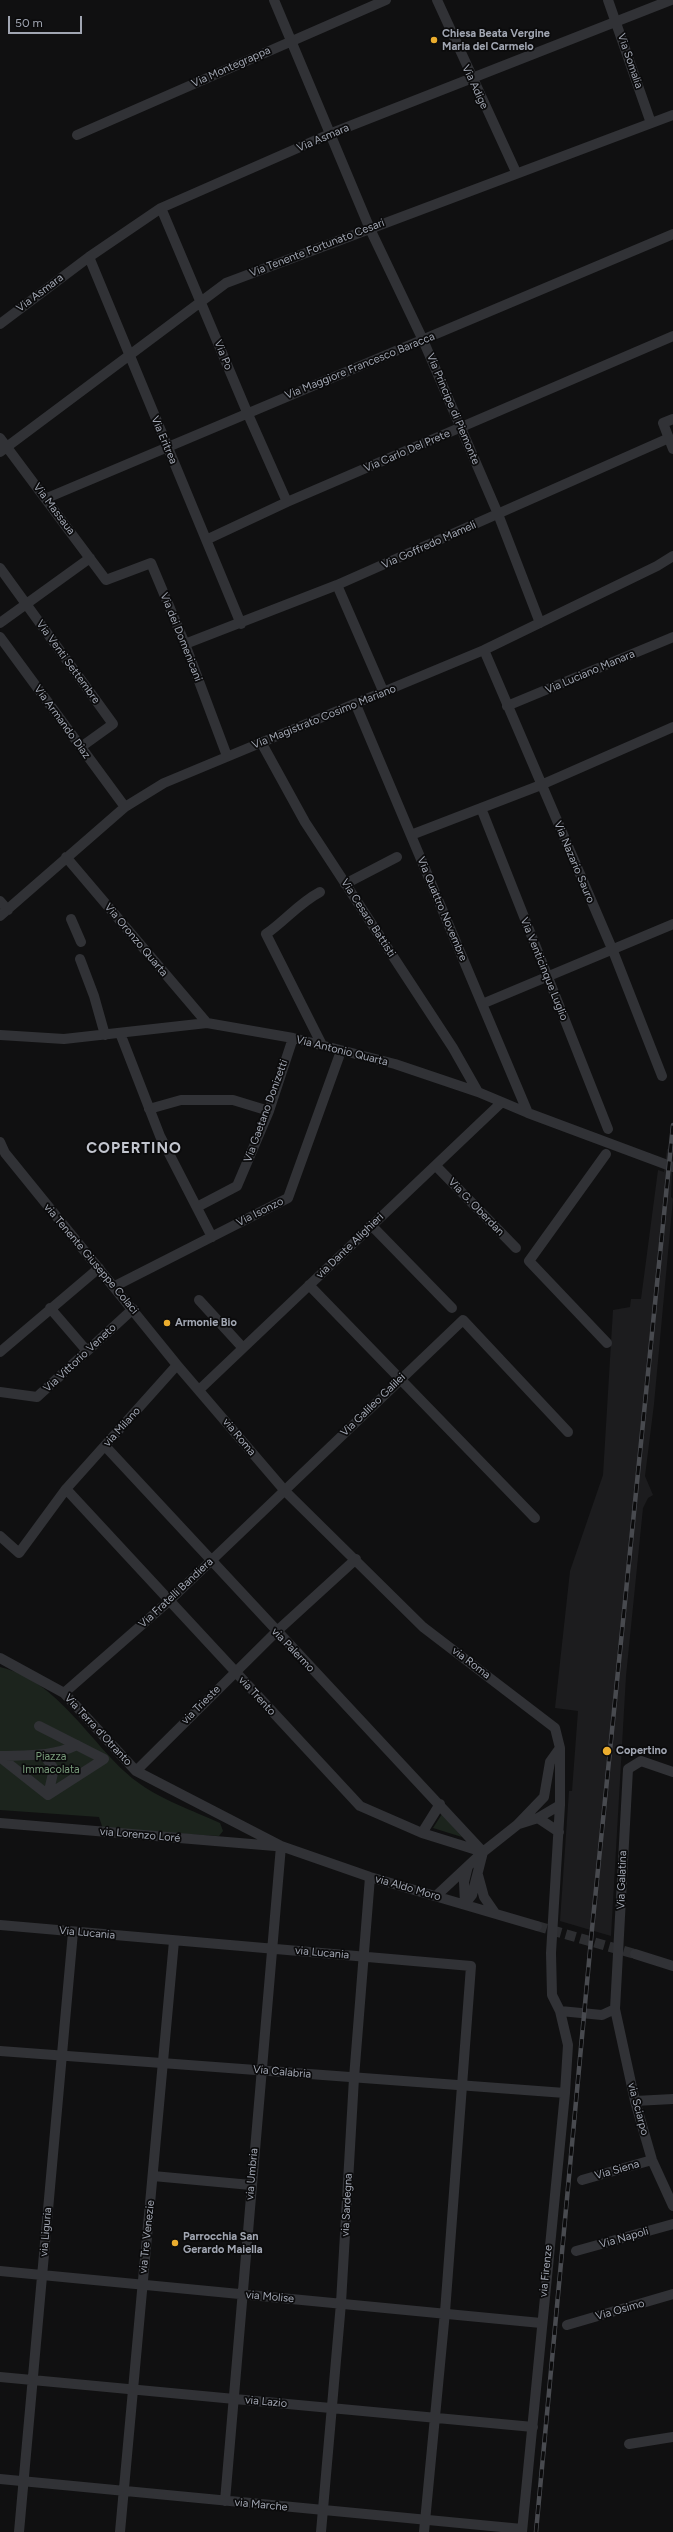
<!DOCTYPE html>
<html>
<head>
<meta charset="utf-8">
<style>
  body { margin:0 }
  #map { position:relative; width:673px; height:2532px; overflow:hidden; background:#101011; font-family:Figtree,sans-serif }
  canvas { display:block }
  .scale { position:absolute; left:8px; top:16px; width:74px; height:18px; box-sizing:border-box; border:2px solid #a1a6b2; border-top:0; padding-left:5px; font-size:12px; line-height:14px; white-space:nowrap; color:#a1a6b2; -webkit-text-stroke:3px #0b0b0c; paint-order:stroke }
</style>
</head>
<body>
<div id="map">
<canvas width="673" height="2532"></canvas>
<div class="scale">50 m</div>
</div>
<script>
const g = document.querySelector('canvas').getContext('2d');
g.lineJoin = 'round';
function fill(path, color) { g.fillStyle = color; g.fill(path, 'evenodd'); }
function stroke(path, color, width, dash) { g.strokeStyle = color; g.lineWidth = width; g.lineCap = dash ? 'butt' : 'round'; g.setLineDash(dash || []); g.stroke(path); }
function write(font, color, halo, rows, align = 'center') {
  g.font = font + ' Figtree,sans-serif'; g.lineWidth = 3.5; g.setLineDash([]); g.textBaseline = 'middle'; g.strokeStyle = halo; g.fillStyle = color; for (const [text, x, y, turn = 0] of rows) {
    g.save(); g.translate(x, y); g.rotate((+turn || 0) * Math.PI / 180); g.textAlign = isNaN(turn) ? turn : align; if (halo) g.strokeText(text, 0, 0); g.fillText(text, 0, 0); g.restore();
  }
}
fill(new Path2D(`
  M 667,1149 L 673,1151 L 671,1197 L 673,1199 L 654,1404 L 645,1476 L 653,1495 L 648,1498 L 643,1508 L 626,1676 L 611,1936 L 560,1921 L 569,1791 L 572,1791 L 578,1711 L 555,1708 L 570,1571 L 603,1475 L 613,1310 L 630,1307 L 631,1299 L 641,1299 L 658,1170 L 664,1172 Z`), '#1c1c1e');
fill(new Path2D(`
  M 0,1667 C 60,1681 91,1746 136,1781 C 159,1799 194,1811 220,1823 L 223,1831 L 219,1836 L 103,1829 L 99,1817 L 0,1810 Z
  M 442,1814 L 462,1837 L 433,1828 Z`), '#1c241d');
stroke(new Path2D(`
  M 537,1926 L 635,1954`), '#2d2e31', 10, [10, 5]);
stroke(new Path2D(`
  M 274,0 L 370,229 L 423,340 L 498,514 L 540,623
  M 437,0 L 516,172
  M 608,0 L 651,123
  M 77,135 L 386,0
  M 161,208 L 247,412 L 287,502
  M 89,257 L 241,624
  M 0,324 L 89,257 L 161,208 L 332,133 L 671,0
  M 673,419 L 663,423 L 673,449
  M 0,438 L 106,580 L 151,563 L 185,644 L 227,756
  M 0,452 L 226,283 L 673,115
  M 47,498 L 673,234
  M 208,539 L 287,502 L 673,336
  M 0,568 L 113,724 L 81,747
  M 337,585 L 384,693
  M 0,623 L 90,558
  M 0,637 L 125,807
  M 185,644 L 337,585 L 669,438
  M 484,650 L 613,951 L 662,1076
  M 356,705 L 528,1113
  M 507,706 L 673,637
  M 261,742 L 305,822 L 453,1048 L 478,1092
  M 481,808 L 608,1129
  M 411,835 L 541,785 L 673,727
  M 66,857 L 207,1023
  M 345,884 L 397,857
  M 320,892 C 299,903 285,921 266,934 L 322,1045
  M 0,901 L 8,910
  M 0,916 L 125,807 L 164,783 L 484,650 L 657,566 L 673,556
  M 71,919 L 81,942
  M 80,959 L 94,996 L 105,1035
  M 482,1004 L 673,924
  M 120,1033 L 160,1136 L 212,1237
  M 0,1035 L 64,1039 L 207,1023 L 293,1038 L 395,1064 L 478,1092 L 528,1113 L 673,1167
  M 149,1109 L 181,1100 L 233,1100 L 269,1111
  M 0,1142 L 5,1153 L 177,1365 L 285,1491 L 423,1627 L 555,1728 L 560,1748 L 560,1805 L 551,1953 L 552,1995 L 560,2011 L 602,2015 L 615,2009 L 628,1769 L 641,1761 L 673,1772
  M 606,1154 L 529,1261 L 607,1343
  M 436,1166 L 516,1248
  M 197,1207 L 237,1186 L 269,1111 L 293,1038
  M 371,1225 L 452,1308
  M 309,1285 L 535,1518
  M 115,1286 L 288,1198 L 341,1051
  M 199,1300 L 243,1348
  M 50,1308 L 87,1351
  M 0,1352 L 99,1268
  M 199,1390 L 502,1102
  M 0,1392 L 37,1397 L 133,1309
  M 105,1446 L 483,1852
  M 66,1489 L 360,1806 L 422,1833 L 483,1852
  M 0,1536 L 19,1553 L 66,1489 L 177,1365
  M 0,1658 L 64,1693 L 136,1771 L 281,1846 L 370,1877 L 537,1926
  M 64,1693 L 169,1601 L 463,1320 L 568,1432
  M 44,1755 L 54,1769 L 48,1795
  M 0,1756 C 27,1755 52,1757 77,1745
  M 0,1757 L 48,1795 L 104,1759 L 39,1726
  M 136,1771 L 276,1632 L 356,1559
  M 538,1818 L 560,1805
  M 0,1823 L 275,1846
  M 519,1824 L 538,1818 L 559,1832
  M 422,1833 L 440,1804
  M 478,1875 L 484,1897 L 495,1913
  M 436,1896 L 483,1852 L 517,1825 L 544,1797 L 550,1762 L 560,1748
  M 465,1904 L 472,1895 L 483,1852
  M 465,1904 L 464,1882 L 468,1866
  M 0,1925 L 471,1966 L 445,2312 L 424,2532
  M 635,1954 L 673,1966
  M 615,2009 L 635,2101 L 652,2160 L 673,2206
  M 0,2051 L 565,2093
  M 635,2101 L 673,2099
  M 153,2176 L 251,2185
  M 582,2180 L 652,2160
  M 576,2251 L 673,2224
  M 0,2271 L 541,2323
  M 567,2325 L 673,2294
  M 0,2377 L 533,2427
  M 629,2444 L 673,2437
  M 0,2479 L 522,2529
  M 225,2501 L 281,1846
  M 19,2532 L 73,1932
  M 120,2532 L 174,1941
  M 321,2532 L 341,2303 L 354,2078 L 370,1877
  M 522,2532 L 565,2093 L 568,2045 L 560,2011`), '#313236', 10);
const rail = new Path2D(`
  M 536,2532 L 592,1929 L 673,1125`);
stroke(rail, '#484a4f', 4.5);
stroke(rail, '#0b0b0c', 3, [9]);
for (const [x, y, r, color] of [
  [434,40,4,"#ebad2e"],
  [167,1323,4,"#ebad2e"],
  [607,1751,5,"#ebad2e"],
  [175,2243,4,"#ebad2e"]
]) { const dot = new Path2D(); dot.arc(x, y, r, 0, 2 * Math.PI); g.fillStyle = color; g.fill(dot); stroke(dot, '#0b0b0c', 1.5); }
write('bold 11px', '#a1a6b2', '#0b0b0c', [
  ["Chiesa Beata Vergine",442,34],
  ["Maria del Carmelo",442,47],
  ["Armonie Bio",175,1323],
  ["Copertino",616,1751],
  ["Parrocchia San",183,2237],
  ["Gerardo Maiella",183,2250]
], 'left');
write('11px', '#a1a6b2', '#0b0b0c', [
  ["Via Somalia",630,61,71],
  ["Via Montegrappa",231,67,-24],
  ["Via Adige",475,87,65],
  ["Via Asmara",323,138,-23],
  ["Via Tenente Fortunato Cesari",317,248,-21],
  ["Via Asmara",40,293,-37],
  ["Via Po",223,355,68],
  ["Via Maggiore Francesco Baracca",360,366,-22],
  ["Via Principe di Piemonte",453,409,67],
  ["Via Eritrea",164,440,67],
  ["Via Carlo Del Prete",407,451,-23],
  ["Via Massaua",54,509,53],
  ["Via Goffredo Mameli",429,545,-24],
  ["Via dei Domenicani",181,637,68],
  ["Via Venti Settembre",68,662,54],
  ["Via Luciano Manara",590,672,-23],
  ["Via Magistrato Cosimo Mariano",324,717,-22],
  ["Via Armando Diaz",62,722,54],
  ["Via Nazario Sauro",574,862,67],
  ["Via Quattro Novembre",442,909,67],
  ["Via Cesare Battisti",368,918,57],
  ["Via Oronzo Quarta",136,940,50],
  ["Via Venticinque Luglio",544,969,68],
  ["Via Antonio Quarta",342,1051,14],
  ["Via Gaetano Donizetti",266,1111,-70],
  ["Via G. Oberdan",476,1207,46],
  ["Via Isonzo",260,1212,-27],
  ["via Dante Alighieri",350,1246,-44],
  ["via Tenente Giuseppe Colaci",91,1259,50],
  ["Via Vittorio Veneto",80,1358,-43],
  ["Via Galileo Galilei",373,1405,-44],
  ["via Milano",122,1427,-48],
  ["via Roma",239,1437,50],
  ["Via Fratelli Bandiera",176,1593,-43],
  ["via Palermo",293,1650,46],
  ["via Roma",471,1663,37],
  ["via Trento",257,1696,47],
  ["via Trieste",201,1705,-45],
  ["Via Terra d'Otranto",98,1730,47],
  ["via Lorenzo Loré",140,1835,5],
  ["Via Galatina",622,1880,-88],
  ["via Aldo Moro",408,1888,16],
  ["Via Lucania",87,1933,5],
  ["via Lucania",322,1953,5],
  ["Via Calabria",282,2072,5],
  ["via Sciarpo",638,2109,75],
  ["Via Siena",617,2170,-16],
  ["via Umbria",252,2174,-85],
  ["via Sardegna",347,2205,-87],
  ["via Liguria",46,2232,-85],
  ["via Tre Venezie",147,2237,-84],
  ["Via Napoli",624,2238,-16],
  ["via Firenze",546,2271,-84],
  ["via Molise",270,2297,5],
  ["Via Osimo",620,2310,-16],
  ["via Lazio",266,2402,5],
  ["via Marche",261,2505,5]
]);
write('11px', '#799c7b', '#0b0b0c', [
  ["Piazza",51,1757],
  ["Immacolata",51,1770]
]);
g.letterSpacing = '1px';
write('bold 15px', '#c2c5ce', '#0b0b0c', [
  ["COPERTINO",134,1149]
]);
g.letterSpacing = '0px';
</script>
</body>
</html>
